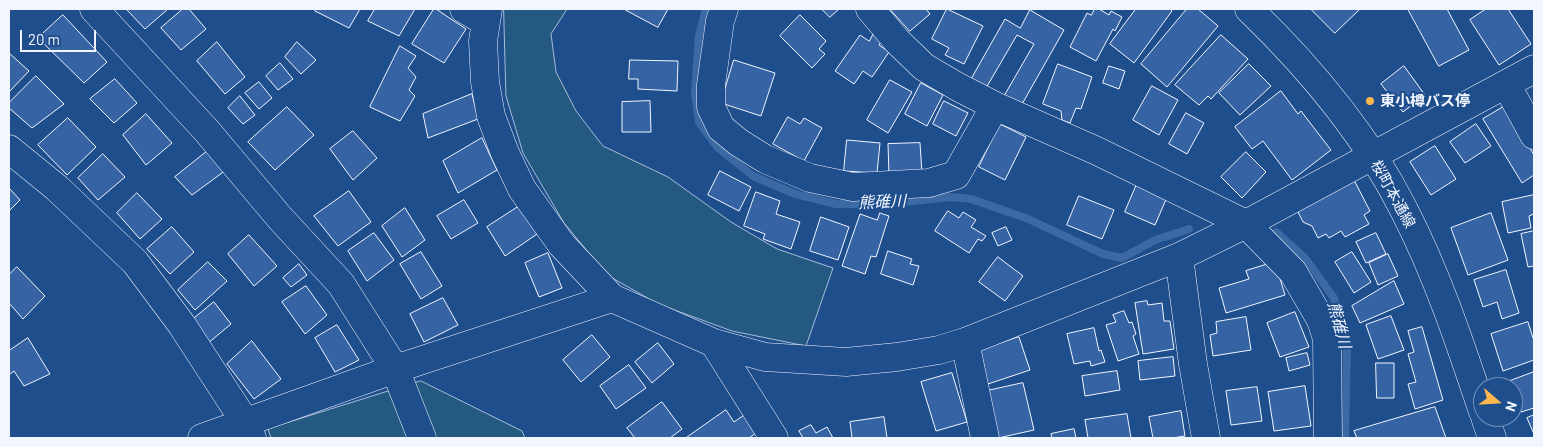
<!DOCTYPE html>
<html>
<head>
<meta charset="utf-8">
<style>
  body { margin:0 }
  #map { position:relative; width:1543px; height:447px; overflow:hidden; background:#1f4e8c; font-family:Barlow,sans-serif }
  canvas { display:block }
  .frame { position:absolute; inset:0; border:10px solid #f2f6ff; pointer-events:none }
  .north { position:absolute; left:1473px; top:377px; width:50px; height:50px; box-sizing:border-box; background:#1f4e8c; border:1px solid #7391ba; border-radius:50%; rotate:109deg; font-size:14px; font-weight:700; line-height:20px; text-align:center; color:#f2f6ff }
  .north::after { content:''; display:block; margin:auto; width:18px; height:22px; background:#ffb74d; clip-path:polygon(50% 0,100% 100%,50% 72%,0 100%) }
  .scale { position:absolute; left:20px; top:30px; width:76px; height:22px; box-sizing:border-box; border:2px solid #f2f6ff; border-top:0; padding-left:6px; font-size:15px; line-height:18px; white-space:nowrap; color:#f2f6ff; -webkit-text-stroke:4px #1f4e8c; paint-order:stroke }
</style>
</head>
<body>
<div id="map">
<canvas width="1543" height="447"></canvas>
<div class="frame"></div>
<div class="north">N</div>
<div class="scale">20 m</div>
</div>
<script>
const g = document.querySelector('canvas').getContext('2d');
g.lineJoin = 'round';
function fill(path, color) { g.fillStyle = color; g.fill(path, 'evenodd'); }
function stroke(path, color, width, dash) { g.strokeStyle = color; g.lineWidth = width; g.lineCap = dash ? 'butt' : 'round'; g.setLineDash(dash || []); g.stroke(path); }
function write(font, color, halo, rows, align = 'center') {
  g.font = font + ' Barlow,"Noto Sans JP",sans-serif'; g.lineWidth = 4; g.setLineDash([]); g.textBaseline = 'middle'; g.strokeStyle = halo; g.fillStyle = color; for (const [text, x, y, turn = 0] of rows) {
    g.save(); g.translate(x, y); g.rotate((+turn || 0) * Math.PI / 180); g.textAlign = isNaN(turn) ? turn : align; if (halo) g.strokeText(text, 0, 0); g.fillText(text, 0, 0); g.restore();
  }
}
const green = new Path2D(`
  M 504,9 L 567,9 L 551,34 L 556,72 L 576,111 L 603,146 L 668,177 L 731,222 L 777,249 L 833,268 L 806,346 L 732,331 L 658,304 L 607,275 L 564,223 L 523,153 L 506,96 Z
  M 421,381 L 522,431 L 525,438 L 271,438 L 268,429 Z`);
fill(green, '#245a82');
stroke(green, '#a8bbd7', 1);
stroke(new Path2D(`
  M 706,9 L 699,36 L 695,92 L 699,122 L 717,147 L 753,176 L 795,194 L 836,204 L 885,204 L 950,197 L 971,199 L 1026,218 L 1103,254 L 1122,258 L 1155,240 L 1189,229
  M 1276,232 L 1305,258 L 1334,298 L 1347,349 L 1345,438`), '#3b69a3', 8);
const building = new Path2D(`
  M 129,9 L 168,9 L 145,29 L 127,10 Z
  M 183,9 L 189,9 L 206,29 L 181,50 L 161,28 Z
  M 317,9 L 360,9 L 349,28 L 315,11 Z
  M 375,9 L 415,9 L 399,36 L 368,21 Z
  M 434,9 L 436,9 L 466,29 L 444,63 L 412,44 Z
  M 624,9 L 668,9 L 658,27 Z
  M 822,9 L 839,9 L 830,17 Z
  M 890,9 L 926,9 L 930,14 L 910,31 Z
  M 947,9 L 983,26 L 964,64 L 945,55 L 949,48 L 932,39 Z
  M 1095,9 L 1099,9 L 1109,15 L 1111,11 L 1122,17 L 1115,31 L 1113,29 L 1096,61 L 1070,47 L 1087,13 L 1091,15 Z
  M 1136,9 L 1170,9 L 1172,11 L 1134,63 L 1110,44 Z
  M 1187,9 L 1198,9 L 1218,26 L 1167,87 L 1141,64 Z
  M 1311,9 L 1360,9 L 1335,33 Z
  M 1408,9 L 1447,9 L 1469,50 L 1439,66 Z
  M 1486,9 L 1508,9 L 1531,44 L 1499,65 L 1470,20 Z
  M 1030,10 L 1064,30 L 1021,106 L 1004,96 L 1034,44 L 1017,35 L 986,88 L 971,79 L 1005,19 L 1020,28 Z
  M 63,15 L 107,62 L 84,83 L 38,38 Z
  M 800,15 L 826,41 L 819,49 L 825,54 L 812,68 L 780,36 Z
  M 874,33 L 883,39 L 879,45 L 889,52 L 872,77 L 863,71 L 854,84 L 835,71 L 860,35 L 869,41 Z
  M 1221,35 L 1248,59 L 1211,99 L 1208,96 L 1199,105 L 1175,85 Z
  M 217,42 L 245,77 L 225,94 L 197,61 Z
  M 297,42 L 316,60 L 301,74 L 285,57 Z
  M 400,46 L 416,56 L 408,68 L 416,77 L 409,90 L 415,96 L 400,121 L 370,107 Z
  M 9,53 L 29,71 L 9,92 Z
  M 630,60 L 678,61 L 677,91 L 638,89 L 638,79 L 629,79 Z
  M 734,60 L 775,73 L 761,116 L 721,103 Z
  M 280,63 L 293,79 L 278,90 L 266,76 Z
  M 1058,64 L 1092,77 L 1081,109 L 1076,108 L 1070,123 L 1062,120 L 1061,111 L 1043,104 Z
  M 1249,64 L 1271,86 L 1240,115 L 1219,93 Z
  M 1109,66 L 1125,71 L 1119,89 L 1103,83 Z
  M 1404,66 L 1425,95 L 1403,112 L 1381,84 Z
  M 36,76 L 64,104 L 32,128 L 9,108 L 9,103 Z
  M 115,79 L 137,103 L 114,123 L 90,99 Z
  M 890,80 L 912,92 L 888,133 L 867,120 Z
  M 259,82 L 272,98 L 259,109 L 245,93 Z
  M 921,83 L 943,95 L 927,126 L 905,114 Z
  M 1152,86 L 1178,100 L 1159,135 L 1133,120 Z
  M 1281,91 L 1298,114 L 1301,111 L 1331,150 L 1292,180 L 1263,141 L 1252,149 L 1235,127 Z
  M 472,94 L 478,119 L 428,138 L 423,114 Z
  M 240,96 L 255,115 L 243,124 L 228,108 Z
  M 650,101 L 651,132 L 622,132 L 622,102 Z
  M 944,101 L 968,113 L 956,136 L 933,124 Z
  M 1505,106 L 1534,155 L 1534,175 L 1522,183 L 1483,119 Z
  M 287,107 L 314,135 L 275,170 L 248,142 Z
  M 1186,113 L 1204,123 L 1187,154 L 1169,144 Z
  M 146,114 L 172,143 L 146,165 L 123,135 Z
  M 788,117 L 800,124 L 804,118 L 822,128 L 804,161 L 773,144 Z
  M 68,118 L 96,147 L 67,175 L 38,145 Z
  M 1000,124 L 1026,137 L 1005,180 L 979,167 Z
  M 1476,124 L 1491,146 L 1465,163 L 1450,142 Z
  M 353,131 L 377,158 L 353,180 L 330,149 Z
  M 482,138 L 497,170 L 458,193 L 443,161 Z
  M 847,140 L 880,143 L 877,173 L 844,171 Z
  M 920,143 L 922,174 L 889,175 L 888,144 Z
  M 1435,146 L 1456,179 L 1431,195 L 1410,162 Z
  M 210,149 L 226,170 L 192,195 L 175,177 Z
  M 1246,152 L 1266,172 L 1242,198 L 1221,177 Z
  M 103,154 L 125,177 L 98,200 L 78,178 Z
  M 720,171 L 751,187 L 739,211 L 708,195 Z
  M 1354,180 L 1370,211 L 1364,215 L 1369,224 L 1345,237 L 1341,231 L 1329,238 L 1326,234 L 1318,238 L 1312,226 L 1303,222 L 1297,210 Z
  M 1137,184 L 1167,197 L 1155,225 L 1125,212 Z
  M 9,188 L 20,200 L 9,211 Z
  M 349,191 L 371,222 L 338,246 L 314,216 Z
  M 756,192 L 780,201 L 776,214 L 800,222 L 791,249 L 763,239 L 765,234 L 744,226 Z
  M 137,193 L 162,219 L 140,239 L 117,213 Z
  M 1534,195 L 1534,214 L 1529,216 L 1531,228 L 1508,233 L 1502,202 Z
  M 1079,196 L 1114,210 L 1102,239 L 1067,225 Z
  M 464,200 L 478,223 L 451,239 L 437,216 Z
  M 521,205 L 540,232 L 505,256 L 487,227 Z
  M 405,208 L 425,240 L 402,257 L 382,226 Z
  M 948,211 L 959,218 L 963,212 L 976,220 L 971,227 L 986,236 L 982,241 L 978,239 L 969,253 L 935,231 Z
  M 880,213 L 889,216 L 876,257 L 871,256 L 865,274 L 842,266 L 860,214 L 877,220 Z
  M 1491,213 L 1508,260 L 1468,275 L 1451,228 Z
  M 821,217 L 849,227 L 838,260 L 810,251 Z
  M 172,227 L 194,252 L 170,274 L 147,249 Z
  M 1006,227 L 1012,240 L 998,246 L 992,233 Z
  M 1534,231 L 1534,266 L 1528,267 L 1521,234 Z
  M 374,233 L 394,260 L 367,281 L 348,251 Z
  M 1376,233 L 1386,254 L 1366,263 L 1356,242 Z
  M 249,235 L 277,266 L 254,286 L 228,254 Z
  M 888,251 L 912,259 L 910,264 L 919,266 L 913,285 L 881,274 Z
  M 421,252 L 442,286 L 421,299 L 400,264 Z
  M 1352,252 L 1371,282 L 1354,293 L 1335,262 Z
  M 548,253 L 562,288 L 539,297 L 525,263 Z
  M 1388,254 L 1398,276 L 1378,285 L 1369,263 Z
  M 998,257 L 1023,276 L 1005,301 L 979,282 Z
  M 208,262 L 227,281 L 195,310 L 178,290 Z
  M 1275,262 L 1285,295 L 1226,313 L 1219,288 L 1249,279 L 1246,271 Z
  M 299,264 L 307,275 L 291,287 L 283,278 Z
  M 17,267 L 45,296 L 23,319 L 9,303 L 9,275 Z
  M 1506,270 L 1519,313 L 1502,319 L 1497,302 L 1483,307 L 1474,280 Z
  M 1394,281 L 1404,304 L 1360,323 L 1352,306 Z
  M 306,286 L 327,315 L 305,334 L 282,302 Z
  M 443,298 L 458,325 L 424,342 L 410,314 Z
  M 1147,301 L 1148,305 L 1162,303 L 1164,321 L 1170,321 L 1174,349 L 1143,354 L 1135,303 Z
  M 214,302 L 231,324 L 207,344 L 191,321 Z
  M 1124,311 L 1129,323 L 1132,322 L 1136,334 L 1133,336 L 1139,354 L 1118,361 L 1106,325 L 1116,322 L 1113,315 Z
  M 1295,312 L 1309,347 L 1280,357 L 1267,323 Z
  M 1391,316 L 1404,350 L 1378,359 L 1366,325 Z
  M 1246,317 L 1251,350 L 1213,356 L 1210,335 L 1217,333 L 1216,322 Z
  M 1528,322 L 1534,341 L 1534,360 L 1503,371 L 1491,334 Z
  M 337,325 L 359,360 L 335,372 L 315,338 Z
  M 1422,327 L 1443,400 L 1415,409 L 1408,384 L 1416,382 L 1408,354 L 1414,352 L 1408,331 Z
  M 1094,328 L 1099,351 L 1101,350 L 1105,362 L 1091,366 L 1090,361 L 1074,364 L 1067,334 Z
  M 592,335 L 610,357 L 581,382 L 563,360 Z
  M 1019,337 L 1030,370 L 985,385 L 974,352 Z
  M 28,338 L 50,374 L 24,386 L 14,371 L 9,375 L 9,351 Z
  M 252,341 L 281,379 L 254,399 L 227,364 Z
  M 658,343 L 674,364 L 652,383 L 635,362 Z
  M 1307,353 L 1310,365 L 1289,371 L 1286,358 Z
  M 1173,357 L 1175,376 L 1140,380 L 1138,361 Z
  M 1376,363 L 1394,363 L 1394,398 L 1377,398 Z
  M 629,365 L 646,388 L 616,409 L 600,386 Z
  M 1117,371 L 1120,390 L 1085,396 L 1082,376 Z
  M 1534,372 L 1534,408 L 1521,412 L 1510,381 Z
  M 952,373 L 967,422 L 936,431 L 921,382 Z
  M 1023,383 L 1034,430 L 998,438 L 987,391 Z
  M 1305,386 L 1311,426 L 1274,431 L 1268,392 Z
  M 1257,387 L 1262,421 L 1231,425 L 1226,391 Z
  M 662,402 L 682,429 L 670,438 L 635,438 L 627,428 Z
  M 1435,407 L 1446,438 L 1357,438 L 1354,431 Z
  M 726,410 L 734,422 L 744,415 L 756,433 L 749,438 L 686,438 Z
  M 1181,411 L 1185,436 L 1172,438 L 1153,438 L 1149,417 Z
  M 1127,414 L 1131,438 L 1088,438 L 1085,420 Z
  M 1534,415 L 1534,434 L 1527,418 Z
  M 884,417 L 887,438 L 852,438 L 850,422 Z
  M 811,425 L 816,433 L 827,427 L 833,438 L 803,438 L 799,431 Z
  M 1074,429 L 1076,438 L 1052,438 L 1051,434 Z`);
fill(building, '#3563a3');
stroke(building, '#f2f6ff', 1);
const minor = new Path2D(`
  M 94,9 L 206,130 L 280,218 L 341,284 L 395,369 L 422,438
  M 464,9 L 486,22
  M 488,9 L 483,41 L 485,82 L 491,116 L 505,153 L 522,189 L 562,245 L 612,298 L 714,343 L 765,357 L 846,362 L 897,357 L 939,350 L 965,342 L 1179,257 L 1246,224 L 1534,69
  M 724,9 L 720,21 L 711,85 L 711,107 L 721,128 L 738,142 L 765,159 L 810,178 L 853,187 L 929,183 L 956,175 L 995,106
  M 870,9 L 897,41 L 924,67 L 958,87 L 995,106 L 1097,151 L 1246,224 L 1293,272 L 1321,320 L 1327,339 L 1328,438
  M 1249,9 C 1308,66 1367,136 1404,210 C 1437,274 1460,343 1483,412
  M 1506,84 L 1534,135
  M 9,149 L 57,188 L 135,262 L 182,325 L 245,422 L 252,438
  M 1179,257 L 1193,364 L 1206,438
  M 965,342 L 985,438
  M 714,343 L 774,438
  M 1485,417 L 1492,438
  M 202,438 L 395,369 L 612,298`);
stroke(minor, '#f2f6ff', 29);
stroke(minor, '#1f4e8c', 28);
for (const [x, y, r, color] of [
  [1370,101,5,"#ffb74d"]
]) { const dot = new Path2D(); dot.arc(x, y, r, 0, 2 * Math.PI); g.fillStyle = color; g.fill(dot); stroke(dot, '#1f4e8c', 2); }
write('bold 15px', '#f2f6ff', '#1f4e8c', [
  ["東小樽バス停",1380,101]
], 'left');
write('15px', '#f2f6ff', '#1f4e8c', [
  ["桜町本通線",1393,194,61]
]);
write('italic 16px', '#f2f6ff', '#1f4e8c', [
  ["熊碓川",882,202,-2],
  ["熊碓川",1339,325,75]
]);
</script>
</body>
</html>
